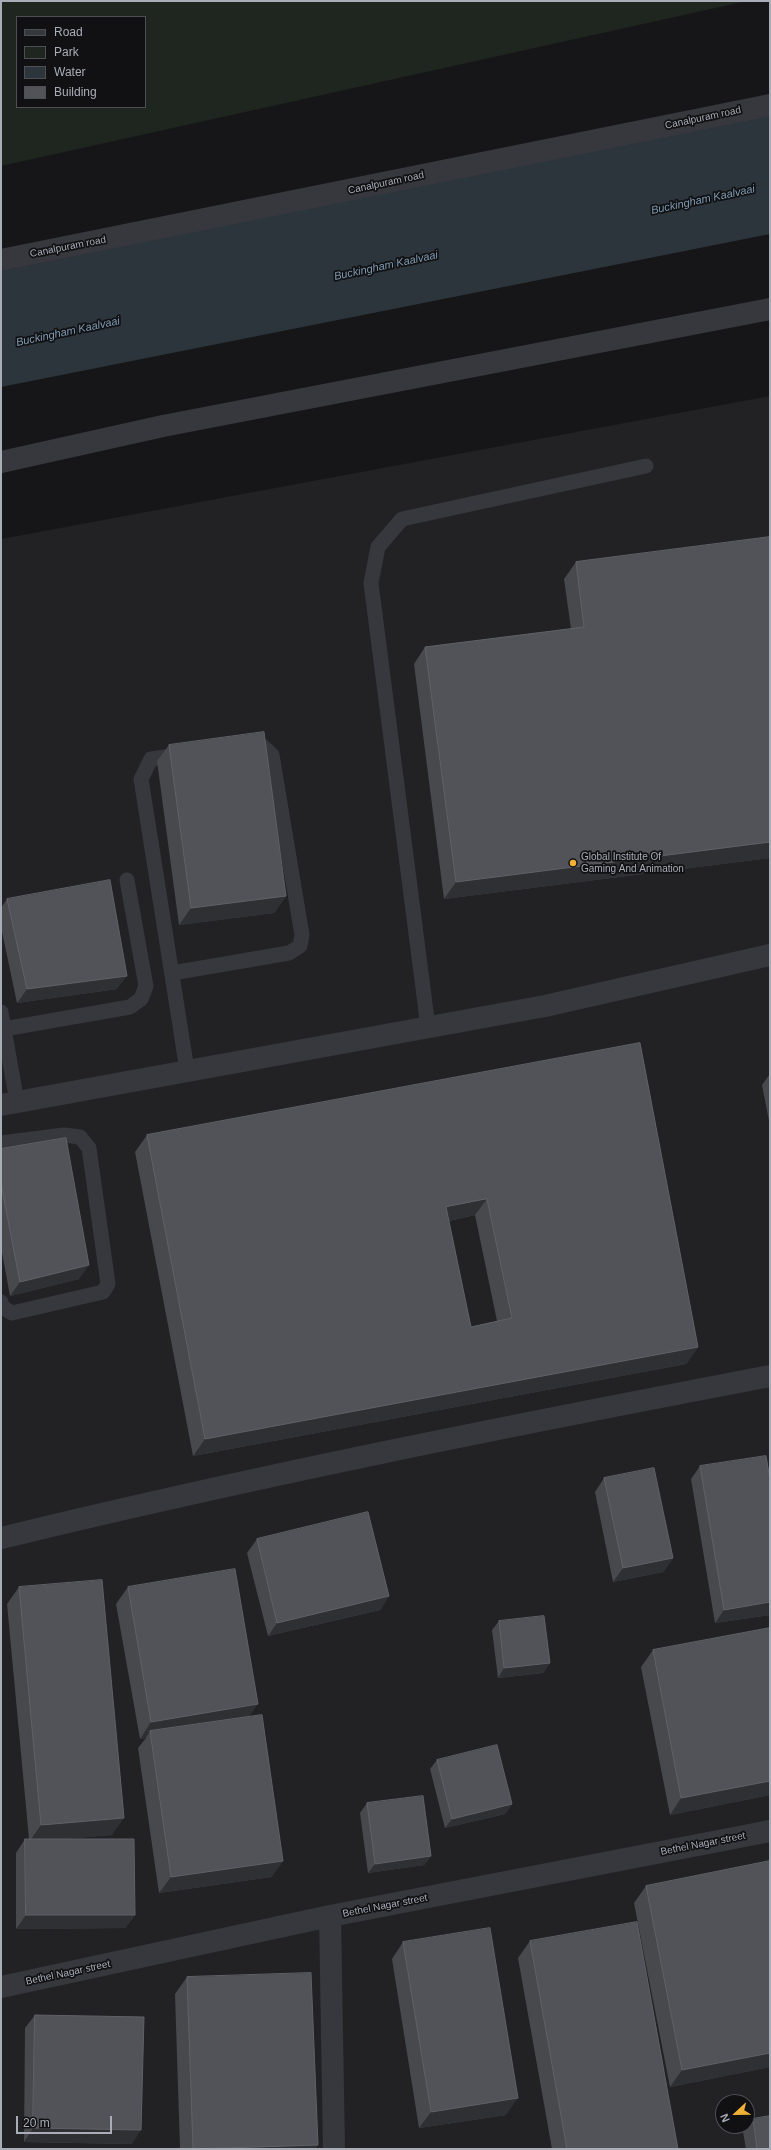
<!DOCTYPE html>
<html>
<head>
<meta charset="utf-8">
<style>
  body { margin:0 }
  #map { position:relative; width:771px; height:2150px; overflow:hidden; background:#161618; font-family:Arial,sans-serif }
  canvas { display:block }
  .frame { position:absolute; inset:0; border:2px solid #a8adb8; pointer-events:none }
  .legend { position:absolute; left:16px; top:16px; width:130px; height:92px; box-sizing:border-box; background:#111113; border:1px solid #4d4f55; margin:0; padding:5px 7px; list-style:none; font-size:12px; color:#a8adb8 }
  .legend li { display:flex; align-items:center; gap:8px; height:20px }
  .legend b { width:20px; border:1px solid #4d4f55 }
  .north { position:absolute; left:715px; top:2094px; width:40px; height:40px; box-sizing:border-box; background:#111113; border:1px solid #4d4f55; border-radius:50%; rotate:248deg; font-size:11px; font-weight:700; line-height:16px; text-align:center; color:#a8adb8 }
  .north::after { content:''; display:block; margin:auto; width:14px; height:18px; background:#f2b134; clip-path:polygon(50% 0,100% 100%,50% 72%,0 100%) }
  .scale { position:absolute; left:16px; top:2116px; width:96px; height:18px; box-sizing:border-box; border:2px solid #a8adb8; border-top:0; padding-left:5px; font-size:12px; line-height:14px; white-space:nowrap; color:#a8adb8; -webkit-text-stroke:3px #111113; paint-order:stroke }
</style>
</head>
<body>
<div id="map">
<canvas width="771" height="2150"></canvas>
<div class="frame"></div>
<ul class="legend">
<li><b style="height:5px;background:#37383d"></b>Road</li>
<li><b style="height:11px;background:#1e261f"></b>Park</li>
<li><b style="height:11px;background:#2c353c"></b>Water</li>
<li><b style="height:11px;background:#525359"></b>Building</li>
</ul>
<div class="north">N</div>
<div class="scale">20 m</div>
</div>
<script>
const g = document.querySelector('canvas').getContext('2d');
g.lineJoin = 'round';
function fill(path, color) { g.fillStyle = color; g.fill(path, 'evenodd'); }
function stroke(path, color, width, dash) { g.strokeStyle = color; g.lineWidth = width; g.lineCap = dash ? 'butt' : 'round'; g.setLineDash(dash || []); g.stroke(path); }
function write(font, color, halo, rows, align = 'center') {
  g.font = font + ' Arial,sans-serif'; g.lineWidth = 3.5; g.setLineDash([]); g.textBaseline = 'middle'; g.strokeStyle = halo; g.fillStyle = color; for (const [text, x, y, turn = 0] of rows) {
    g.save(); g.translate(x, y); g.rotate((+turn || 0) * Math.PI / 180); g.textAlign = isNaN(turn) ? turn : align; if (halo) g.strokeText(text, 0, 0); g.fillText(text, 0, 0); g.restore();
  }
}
fill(new Path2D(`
  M 770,396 L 770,2149 L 1,2149 L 1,539 ZM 723,2102 L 747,2102 L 747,2126 L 723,2126 Z`), '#222225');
fill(new Path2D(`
  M 1,1 L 747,1 L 1,166 ZM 17,17 L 145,17 L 145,107 L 17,107 Z`), '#1e261f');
fill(new Path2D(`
  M 770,114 L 770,234 L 1,387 L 1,271 Z`), '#2c353c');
stroke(new Path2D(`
  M 179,755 L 151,759 L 141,779 L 187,1070
  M 172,973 L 289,953 L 300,946 L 302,935 L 272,755 C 264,747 260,742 248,744
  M 1,1012 L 17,1102
  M 428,1027 L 371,583 L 378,547 L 402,519 L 646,466
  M 4,1029 L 130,1007 L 141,999 L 146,986 L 127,880
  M 1,1143 L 64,1135 L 80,1137 L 89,1148 L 108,1284 L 103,1292 L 12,1313 L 2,1307 L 1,1302`), '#37383d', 15);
stroke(new Path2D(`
  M 1,260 L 770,105
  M 1,462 L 163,426 L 770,309
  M 1,1105 L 545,1006 L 770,955
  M 1,1538 C 256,1476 513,1425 770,1376
  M 330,1916 L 334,2149
  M 1,1987 L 330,1916 L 770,1831`), '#37383d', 22);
fill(new Path2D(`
  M 770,537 L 770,858 L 444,899 L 414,664 L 425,647 L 571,629 L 564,579 L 576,562 Z
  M 169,745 L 286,896 L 274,913 L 179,925 L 157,761 Z
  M 7,899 L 117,989 L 17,1003 L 1,927 L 1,908 Z
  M 640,1043 L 698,1347 L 686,1364 L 193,1456 L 135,1152 L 147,1135 ZM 475,1215 L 497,1321 L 471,1327 L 449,1221 Z
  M 770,1074 L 770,1126 L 762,1085 Z
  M 1,1149 L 79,1279 L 10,1296 L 1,1247 Z
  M 700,1466 L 770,1615 L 715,1623 L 691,1479 Z
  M 604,1478 L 673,1558 L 663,1572 L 613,1582 L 595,1492 Z
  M 257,1539 L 389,1596 L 380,1610 L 268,1636 L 247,1553 Z
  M 19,1587 L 112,1835 L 61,1839 L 135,1915 L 125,1928 L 16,1929 L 16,1853 L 25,1839 L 29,1839 L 7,1604 Z
  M 128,1587 L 249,1717 L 283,1861 L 271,1877 L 159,1893 L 138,1748 L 146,1738 L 140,1739 L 116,1604 Z
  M 499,1621 L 550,1663 L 543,1673 L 498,1678 L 492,1630 Z
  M 770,1628 L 770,1795 L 670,1815 L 641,1667 L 653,1650 Z
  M 437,1760 L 512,1804 L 505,1814 L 445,1828 L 430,1769 Z
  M 367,1803 L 431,1856 L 424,1865 L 368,1873 L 360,1813 Z
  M 770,1861 L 770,2067 L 670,2087 L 634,1903 L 646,1886 Z
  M 530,1941 L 678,2149 L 552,2149 L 518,1958 Z
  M 403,1942 L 506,2115 L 419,2128 L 392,1959 Z
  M 187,1977 L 318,2145 L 315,2149 L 180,2149 L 175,1994 Z
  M 35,2015 L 132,2144 L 24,2142 L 25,2028 Z
  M 753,2119 L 770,2149 L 746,2149 L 743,2132 Z`), '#47494d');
fill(new Path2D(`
  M 770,842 L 770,858 L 444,899 L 456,882 Z
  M 286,896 L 274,913 L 179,925 L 191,908 Z
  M 127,976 L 117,989 L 17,1003 L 27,989 Z
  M 487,1199 L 475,1215 L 434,1224 L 446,1207 Z
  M 89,1265 L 79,1279 L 10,1296 L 20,1282 Z
  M 698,1347 L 686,1364 L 193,1456 L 205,1439 Z
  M 673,1558 L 663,1572 L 613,1582 L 623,1568 Z
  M 389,1596 L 380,1610 L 268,1636 L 277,1623 Z
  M 770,1602 L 770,1615 L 715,1623 L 724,1610 Z
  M 550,1663 L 543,1673 L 498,1678 L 504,1668 Z
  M 258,1704 L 246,1721 L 150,1731 L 146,1738 L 140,1739 L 151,1722 Z
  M 770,1781 L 770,1795 L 670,1815 L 681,1798 Z
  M 512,1804 L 505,1814 L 445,1828 L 452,1819 Z
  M 124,1818 L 112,1835 L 29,1842 L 41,1825 Z
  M 431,1856 L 424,1865 L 368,1873 L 375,1864 Z
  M 283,1861 L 271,1877 L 159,1893 L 171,1877 Z
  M 26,1915 L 135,1915 L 125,1928 L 16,1929 Z
  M 770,2053 L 770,2067 L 670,2087 L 682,2070 Z
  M 518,2098 L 506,2115 L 419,2128 L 431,2112 Z
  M 33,2128 L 141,2130 L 132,2144 L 24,2142 Z
  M 318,2145 L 315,2149 L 209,2149 Z`), '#2f3033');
const building = new Path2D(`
  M 770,537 L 770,842 L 456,882 L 425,647 L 584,627 L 576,562 Z
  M 264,732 L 286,896 L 191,908 L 169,745 Z
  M 110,880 L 127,976 L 27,989 L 7,899 Z
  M 640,1043 L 698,1347 L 205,1439 L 147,1135 ZM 487,1199 L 512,1318 L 471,1327 L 446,1207 Z
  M 66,1138 L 89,1265 L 20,1282 L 1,1184 L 1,1149 Z
  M 766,1456 L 770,1479 L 770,1602 L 724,1610 L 700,1466 Z
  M 654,1468 L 673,1558 L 623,1568 L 604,1478 Z
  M 368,1512 L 389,1596 L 277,1623 L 257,1539 Z
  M 235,1569 L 258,1704 L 151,1722 L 128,1587 Z
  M 102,1580 L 124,1818 L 41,1825 L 19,1587 Z
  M 544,1616 L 550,1663 L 504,1668 L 499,1621 Z
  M 770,1628 L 770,1781 L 681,1798 L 653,1650 Z
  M 262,1715 L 283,1861 L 171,1877 L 150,1731 Z
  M 497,1745 L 512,1804 L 452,1819 L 437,1760 Z
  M 423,1796 L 431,1856 L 375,1864 L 367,1803 Z
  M 25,1839 L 134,1839 L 135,1915 L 26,1915 Z
  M 770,1861 L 770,2053 L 682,2070 L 646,1886 Z
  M 637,1922 L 678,2149 L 567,2149 L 530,1941 Z
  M 490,1928 L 518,2098 L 431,2112 L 403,1942 Z
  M 311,1973 L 318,2145 L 193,2149 L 187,1977 Z
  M 35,2015 L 144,2017 L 141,2130 L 33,2128 Z
  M 770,2116 L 770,2149 L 757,2149 L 753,2119 Z`);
fill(building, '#525359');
stroke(building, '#5f6168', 1);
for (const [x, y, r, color] of [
  [573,863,4,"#f2b134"]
]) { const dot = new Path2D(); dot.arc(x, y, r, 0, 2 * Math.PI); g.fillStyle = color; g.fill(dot); stroke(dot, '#111113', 1.5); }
write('10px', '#a8adb8', '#111113', [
  ["Canalpuram road",703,118,-12],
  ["Canalpuram road",386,183,-12],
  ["Canalpuram road",68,247,-11],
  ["Bethel Nagar street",703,1844,-11],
  ["Bethel Nagar street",385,1906,-11],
  ["Bethel Nagar street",68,1973,-12]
]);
write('10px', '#a8adb8', '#111113', [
  ["Global Institute Of",581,857],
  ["Gaming And Animation",581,869]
], 'left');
write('italic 11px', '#7f9bb3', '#111113', [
  ["Buckingham Kaalvaai",703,200,-12],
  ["Buckingham Kaalvaai",386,266,-12],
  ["Buckingham Kaalvaai",68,332,-12]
]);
</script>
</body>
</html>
